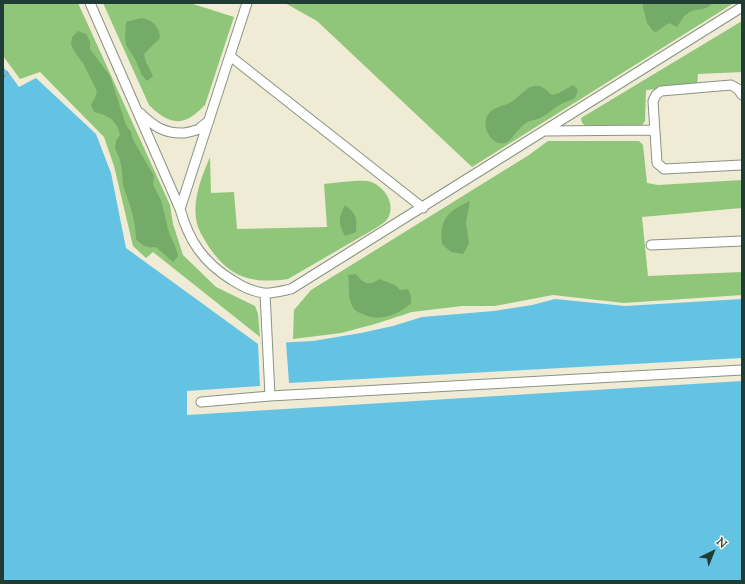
<!DOCTYPE html>
<html>
<head>
<meta charset="utf-8">
<style>
  body { margin:0 }
  #map { position:relative; width:745px; height:584px; overflow:hidden; background:#f0ebd5; font-family:"Sorts Mill Goudy",serif }
  canvas { display:block }
  .frame { position:absolute; inset:0; border:4px solid #1f3d34; pointer-events:none }
  .north { position:absolute; left:693px; top:532px; width:40px; height:40px; -webkit-text-stroke:3px #f7f3e8; paint-order:stroke; rotate:43deg; font-size:11px; font-weight:700; line-height:16px; text-align:center; color:#1f3d34 }
  .north::after { content:''; display:block; margin:auto; width:14px; height:18px; background:#1f3d34; clip-path:polygon(50% 0,100% 100%,50% 72%,0 100%) }
</style>
</head>
<body>
<div id="map">
<canvas width="745" height="584"></canvas>
<div class="frame"></div>
<div class="north">N</div>
</div>
<script>
const g = document.querySelector('canvas').getContext('2d');
g.lineJoin = 'round';
function fill(path, color) { g.fillStyle = color; g.fill(path, 'evenodd'); }
function stroke(path, color, width, dash) { g.strokeStyle = color; g.lineWidth = width; g.lineCap = dash ? 'butt' : 'round'; g.setLineDash(dash || []); g.stroke(path); }
fill(new Path2D(`
  M 3,3 L 78,3 L 170,205 L 173,224 L 183,255 L 216,287 L 255,306 L 258,314 L 260,337 L 153,252 L 146,258 L 133,246 L 114,166 L 104,137 L 40,72 L 20,79 L 3,56 Z
  M 103,3 L 190,3 L 234,17 L 205,105 C 184,127 170,126 149,105 Z
  M 285,3 L 734,3 L 472,167 L 317,21 Z
  M 742,21 L 742,72 L 698,74 L 697,86 L 646,90 L 645,121 L 642,125 L 637,127 L 586,126 L 582,123 L 581,118 Z
  M 548,141 L 639,141 L 643,145 L 647,183 L 658,185 L 742,180 L 742,208 L 642,217 L 648,276 L 742,272 L 742,295 L 624,303 L 553,295 L 495,306 L 462,306 L 412,312 L 375,324 L 341,333 L 293,339 L 294,310 L 311,290 L 529,155 Z
  M 210,157 L 211,193 L 234,192 L 237,229 L 327,227 L 324,184 C 336,183 355,180 367,181 C 382,183 397,203 388,218 C 386,222 380,225 376,228 L 288,279 C 252,284 230,278 209,247 C 204,239 197,228 196,219 C 193,197 202,176 210,157 Z`), '#90c679');
fill(new Path2D(`
  M 642,3 L 713,3 C 703,13 695,7 687,14 C 683,16 680,23 677,27 L 669,23 L 656,32 L 653,31 L 647,23 Z
  M 141,18 C 153,20 159,26 160,38 L 144,54 L 146,62 L 153,76 L 147,81 L 142,75 L 135,59 L 126,45 L 125,37 L 126,22 Z
  M 78,31 L 86,34 L 90,41 L 90,49 L 110,76 L 126,125 L 131,132 L 133,140 L 150,169 L 154,176 L 153,185 L 161,200 L 169,233 L 176,248 L 178,256 L 173,262 L 156,247 C 147,248 142,246 136,239 C 136,227 132,211 128,200 C 127,195 124,190 123,185 C 122,172 122,160 115,149 L 116,141 L 120,135 C 117,120 108,115 94,112 L 91,105 L 95,98 L 97,91 L 83,63 L 74,51 L 71,44 L 72,37 Z
  M 573,85 L 578,90 L 575,98 C 571,100 566,102 561,104 C 554,108 548,114 540,118 C 536,120 530,120 526,123 C 520,127 516,133 511,139 C 500,152 482,134 486,119 C 490,106 504,107 513,101 C 521,95 529,84 539,86 C 544,87 548,92 552,95 L 559,93 Z
  M 470,201 L 466,222 L 469,244 L 463,254 L 451,252 L 442,244 C 439,219 448,211 470,201 Z
  M 345,205 C 357,214 357,218 356,232 L 345,236 C 338,224 338,218 345,205 Z
  M 356,274 C 363,283 369,287 379,279 L 395,285 L 400,290 L 408,289 L 411,296 L 411,303 C 399,314 383,321 368,316 C 363,314 358,313 354,309 C 347,300 350,285 348,275 Z`), '#74ab69');
fill(new Path2D(`
  M 3,67 L 8,72 L 19,87 L 36,78 L 96,134 L 111,173 L 126,248 L 258,344 L 313,341 L 361,333 L 393,326 L 422,317 L 494,311 L 532,305 L 555,299 L 625,306 L 742,299 L 742,581 L 3,581 Z`), '#64c3e3');
fill(new Path2D(`
  M 286,342 L 289,383 L 742,358 L 742,381 L 187,415 L 187,391 L 260,386 L 258,344 Z`), '#f0ebd5');
const lane = new Path2D(`
  M 90,3 L 180,209
  M 247,3 L 180,209 C 189,241 203,262 232,280 C 241,286 251,291 263,293 C 271,294 282,291 291,289 L 742,7
  M 230,56 L 423,208
  M 742,95 L 738,89 L 731,85 L 661,91 L 656,95 L 653,101 L 657,163 L 664,169 L 742,165
  M 140,113 C 153,126 165,134 184,133 C 189,132 195,131 199,129 C 202,126 206,123 209,121
  M 546,131 L 655,130
  M 651,245 L 742,241
  M 265,293 L 270,396
  M 201,402 L 270,396 L 742,370`);
stroke(lane, '#889484', 11);
stroke(new Path2D(`
  M 3,77 L 8,72`), '#889484', 2.5, [3, 3]);
stroke(lane, '#fff', 9);
</script>
</body>
</html>
